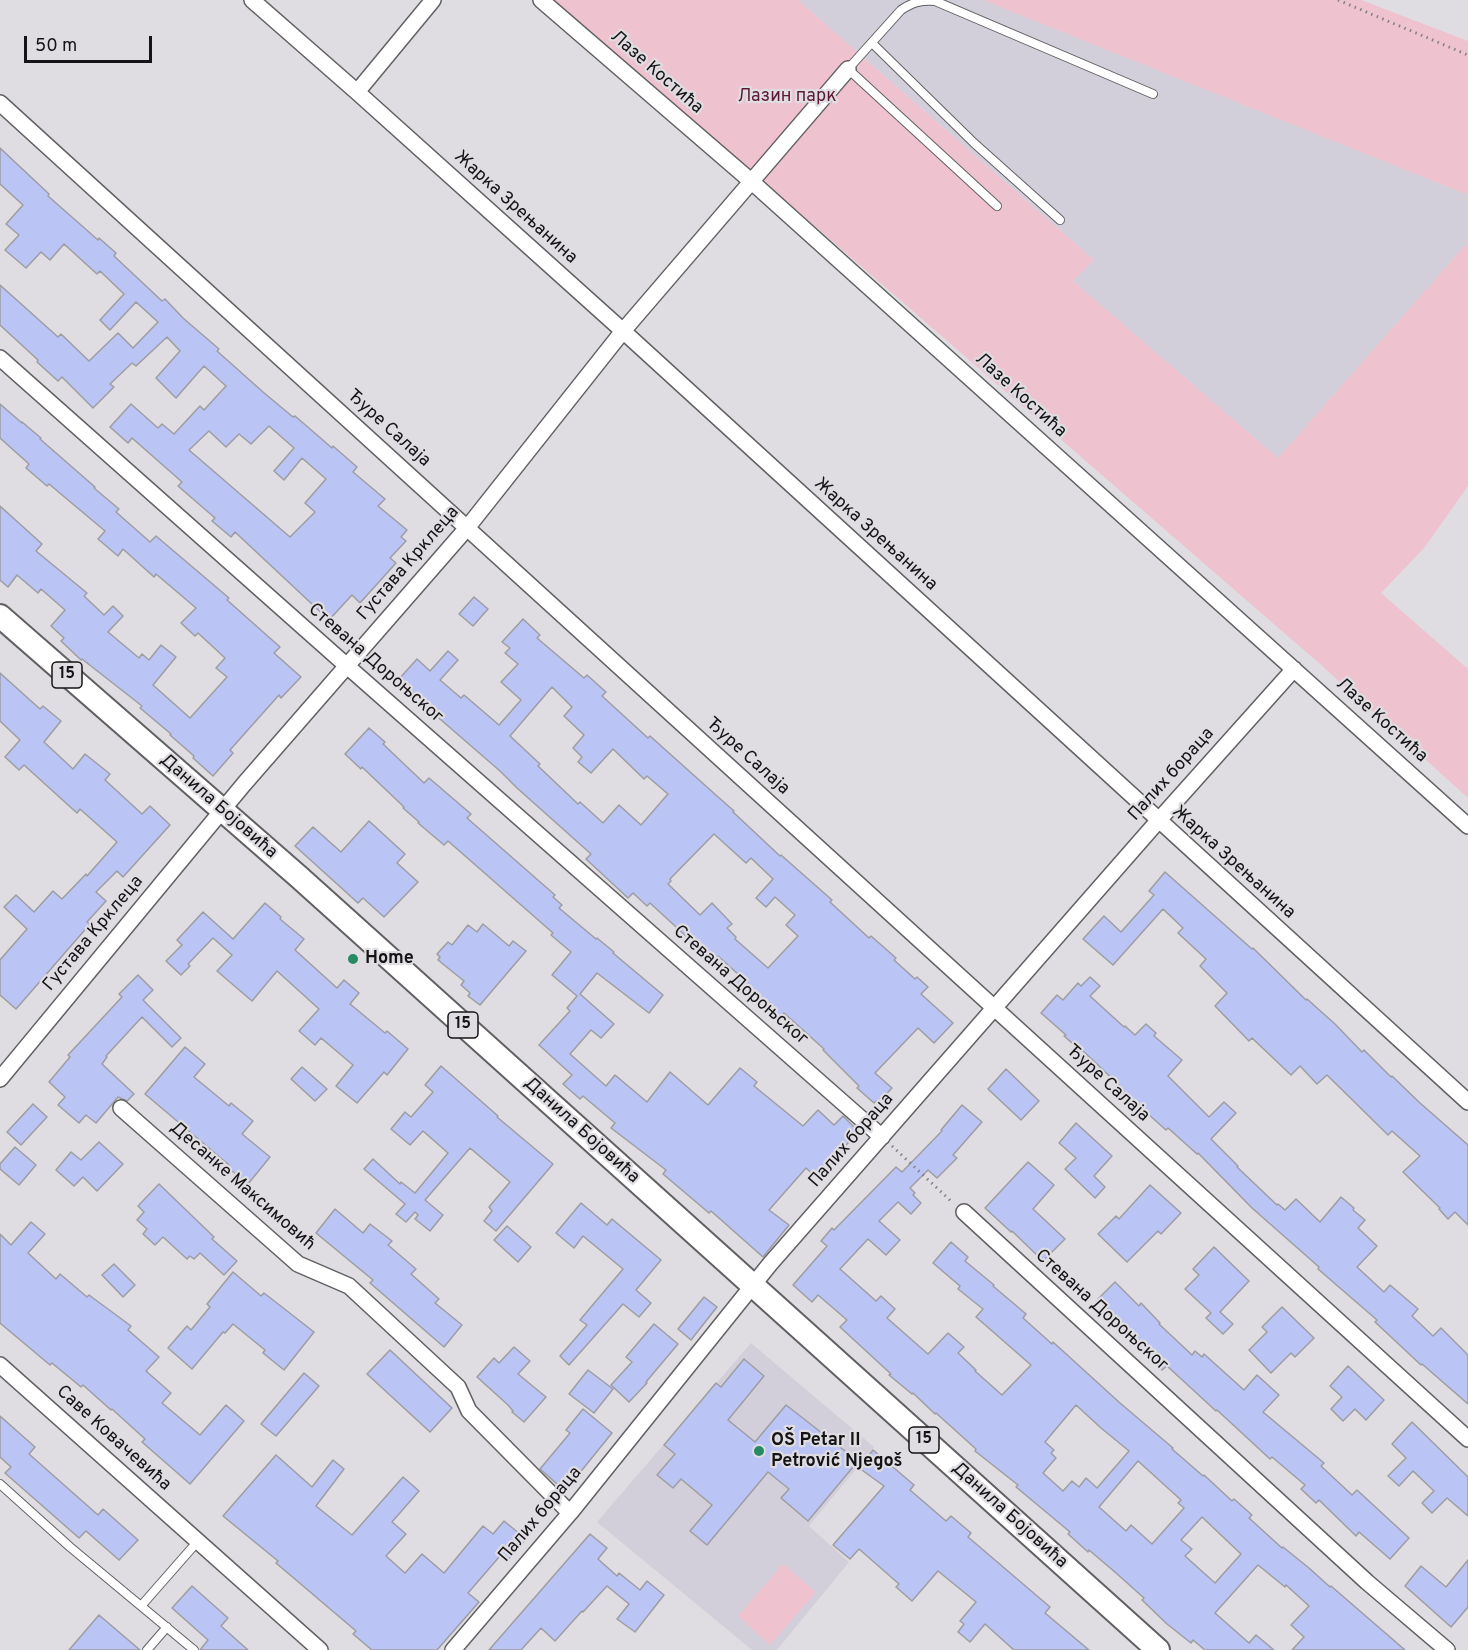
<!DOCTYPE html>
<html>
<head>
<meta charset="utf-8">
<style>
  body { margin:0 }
  #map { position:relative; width:1468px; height:1650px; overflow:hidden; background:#dfdde1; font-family:Overpass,sans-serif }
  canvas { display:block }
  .scale { position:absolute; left:24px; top:36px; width:128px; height:27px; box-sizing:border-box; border:3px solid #141315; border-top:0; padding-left:8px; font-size:18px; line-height:21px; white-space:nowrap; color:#141315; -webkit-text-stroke:4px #dfdde1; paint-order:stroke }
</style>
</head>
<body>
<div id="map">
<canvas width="1468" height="1650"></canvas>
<div class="scale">50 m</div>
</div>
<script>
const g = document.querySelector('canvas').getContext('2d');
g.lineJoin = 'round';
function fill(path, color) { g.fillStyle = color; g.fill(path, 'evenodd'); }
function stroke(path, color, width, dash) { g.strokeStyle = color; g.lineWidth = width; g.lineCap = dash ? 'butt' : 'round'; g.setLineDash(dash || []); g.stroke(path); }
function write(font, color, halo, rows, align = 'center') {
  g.font = font + ' Overpass,sans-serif'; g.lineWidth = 4.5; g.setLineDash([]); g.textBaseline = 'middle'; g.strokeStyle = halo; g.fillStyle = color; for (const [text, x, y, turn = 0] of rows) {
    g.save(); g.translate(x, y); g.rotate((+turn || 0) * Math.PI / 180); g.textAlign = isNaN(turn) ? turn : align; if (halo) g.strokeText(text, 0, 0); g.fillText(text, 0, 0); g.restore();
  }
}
fill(new Path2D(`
  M 798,0 L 983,0 L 1468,195 L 1468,242 L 1278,458 L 1073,281 L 1094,260 Z
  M 751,1343 L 874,1447 L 809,1526 L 849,1562 L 777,1650 L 752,1650 L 597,1522 Z`), '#d3cfda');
fill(new Path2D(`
  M 554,0 L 798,0 L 1094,260 L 1073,281 L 1278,458 L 1468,242 L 1468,486 L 1424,548 L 1381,593 L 1468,669 L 1468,798 L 1320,664 Z
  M 983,0 L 1361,0 L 1468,41 L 1468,195 Z
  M 783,1564 L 816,1592 L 770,1645 L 738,1616 Z`), '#eec2ce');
const building = new Path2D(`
  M 0,148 L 49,194 L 48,196 L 98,240 L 99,238 L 116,253 L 114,256 L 162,301 L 165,299 L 183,318 L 219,349 L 217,351 L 263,392 L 293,417 L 295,416 L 332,448 L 333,446 L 357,467 L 353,472 L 385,499 L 378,506 L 407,530 L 401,537 L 406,541 L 390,558 L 396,563 L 360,603 L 352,595 L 329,620 L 235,532 L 231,537 L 212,521 L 215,518 L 178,486 L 182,482 L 132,438 L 128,443 L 110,427 L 131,404 L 158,428 L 162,424 L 174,434 L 200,406 L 204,410 L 226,386 L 204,366 L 176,398 L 156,378 L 180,351 L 167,337 L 136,366 L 132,363 L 110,384 L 114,387 L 93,408 L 62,377 L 58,381 L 37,362 L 38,360 L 0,325 L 0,285 L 58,337 L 61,334 L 89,361 L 118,333 L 133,348 L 158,322 L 136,302 L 110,330 L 100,320 L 124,294 L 100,271 L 97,274 L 64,244 L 50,260 L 41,252 L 26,268 L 5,250 L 19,235 L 6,224 L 23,205 L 0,184 ZM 269,426 L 294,448 L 274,471 L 284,480 L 302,458 L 326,479 L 305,503 L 315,512 L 290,537 L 189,450 L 209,431 L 226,447 L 239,434 L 251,444 Z
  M 0,404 L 22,423 L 22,422 L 41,438 L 40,439 L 95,487 L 94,488 L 119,509 L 116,512 L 150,542 L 156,536 L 229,598 L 227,600 L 280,647 L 274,653 L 301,677 L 281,698 L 279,695 L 230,750 L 233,753 L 213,776 L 193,758 L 194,756 L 170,735 L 171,734 L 140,708 L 142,706 L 82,659 L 81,660 L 61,641 L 64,638 L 51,626 L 65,610 L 41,589 L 38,593 L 17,575 L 8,587 L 0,580 L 0,506 L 42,544 L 36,551 L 87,593 L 84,596 L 104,615 L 113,606 L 123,616 L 108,632 L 139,658 L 142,654 L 149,660 L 161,645 L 176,657 L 153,685 L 190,718 L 227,677 L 216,668 L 225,658 L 198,633 L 195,636 L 181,623 L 196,608 L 156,574 L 154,577 L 123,549 L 118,556 L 98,539 L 105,531 L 49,484 L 47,486 L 26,468 L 29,464 L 0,438 Z
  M 474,597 L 488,609 L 473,626 L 459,614 Z
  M 523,619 L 540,635 L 537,638 L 584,678 L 587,675 L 606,692 L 602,696 L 648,738 L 650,736 L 717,796 L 734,811 L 733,812 L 780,856 L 781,855 L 832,900 L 830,902 L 869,938 L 871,936 L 896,958 L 894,960 L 915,979 L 917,977 L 928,987 L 921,994 L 953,1023 L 934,1043 L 918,1028 L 875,1073 L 892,1088 L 878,1103 L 876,1101 L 874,1103 L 857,1088 L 859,1086 L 823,1050 L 824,1049 L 784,1013 L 778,1020 L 747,993 L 745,996 L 731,983 L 739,975 L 718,956 L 713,961 L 650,903 L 647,906 L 633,893 L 628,898 L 586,859 L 591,854 L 517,788 L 500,771 L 433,713 L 434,711 L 399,679 L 417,659 L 430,671 L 448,651 L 458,660 L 440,680 L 461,698 L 464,695 L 499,725 L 521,700 L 501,682 L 518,664 L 505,653 L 510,648 L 502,642 ZM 552,687 L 572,707 L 564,716 L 584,735 L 573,748 L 582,757 L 578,762 L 591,773 L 613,749 L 644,779 L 647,776 L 668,794 L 641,825 L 619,805 L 603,823 L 580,802 L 578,804 L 538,766 L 540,764 L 510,736 ZM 714,834 L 746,863 L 751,858 L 773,879 L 756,898 L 766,907 L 775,897 L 795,915 L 786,925 L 798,936 L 768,968 L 735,939 L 736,937 L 727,928 L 732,924 L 712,903 L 700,915 L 668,884 L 671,881 L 670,879 Z
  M 0,673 L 40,709 L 43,706 L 61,721 L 44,742 L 73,769 L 85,754 L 110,774 L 105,780 L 142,814 L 150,806 L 170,825 L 123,877 L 117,871 L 96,892 L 106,901 L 87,922 L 90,924 L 16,1009 L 0,995 L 0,960 L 27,929 L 4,907 L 16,895 L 34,912 L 53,891 L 62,899 L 86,874 L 87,876 L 117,842 L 80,809 L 77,813 L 67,804 L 24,765 L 19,770 L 5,757 L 20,740 L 0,721 Z
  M 369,728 L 385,742 L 383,744 L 424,783 L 429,778 L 471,814 L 467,818 L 555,895 L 553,897 L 562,905 L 559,908 L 596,939 L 597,938 L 614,952 L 613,953 L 663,995 L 649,1013 L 597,973 L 580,994 L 614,1024 L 601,1038 L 591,1030 L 570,1054 L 606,1086 L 615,1075 L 647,1102 L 670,1072 L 708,1105 L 740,1068 L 757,1082 L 754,1086 L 803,1126 L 818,1110 L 834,1125 L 843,1116 L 859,1132 L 835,1156 L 836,1157 L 817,1178 L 806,1168 L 769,1210 L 789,1225 L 763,1257 L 711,1211 L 709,1213 L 663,1174 L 666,1170 L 611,1128 L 615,1123 L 583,1096 L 580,1099 L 563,1084 L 572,1075 L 539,1045 L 570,1011 L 567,1008 L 577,996 L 552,975 L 571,952 L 551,935 L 553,933 L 448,841 L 444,845 L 418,823 L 419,822 L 403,808 L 404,807 L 362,767 L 361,769 L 345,754 Z
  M 369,821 L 405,854 L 397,863 L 418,882 L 384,917 L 363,898 L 358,903 L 295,846 L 313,827 L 341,852 Z
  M 1165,872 L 1252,949 L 1253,948 L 1306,1000 L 1307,999 L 1335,1024 L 1362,1052 L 1364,1050 L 1391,1077 L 1392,1076 L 1420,1103 L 1468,1145 L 1468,1225 L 1455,1212 L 1448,1219 L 1439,1209 L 1440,1208 L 1403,1172 L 1420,1156 L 1392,1131 L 1388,1135 L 1327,1075 L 1317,1084 L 1300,1066 L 1291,1075 L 1252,1038 L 1249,1041 L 1215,1006 L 1227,993 L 1200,966 L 1206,959 L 1178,933 L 1183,928 L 1163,909 L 1113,965 L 1083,939 L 1104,916 L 1121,932 L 1154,895 L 1149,891 Z
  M 265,903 L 281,917 L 280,919 L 304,939 L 295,950 L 337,988 L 344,980 L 359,993 L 350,1004 L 385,1033 L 387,1031 L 408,1049 L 387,1075 L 384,1072 L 357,1103 L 336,1086 L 353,1065 L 321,1038 L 315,1045 L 299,1031 L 319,1009 L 277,971 L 252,1001 L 217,971 L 232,955 L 213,938 L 188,964 L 190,966 L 181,975 L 166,961 L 182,945 L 177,940 L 203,912 L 233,939 Z
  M 483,924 L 509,946 L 513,941 L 526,951 L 480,1005 L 468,996 L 470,993 L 461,985 L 464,981 L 438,960 L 440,957 L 437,954 L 448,942 L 452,945 L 468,925 L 477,932 Z
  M 138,975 L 153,990 L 143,1000 L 181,1038 L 172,1047 L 142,1017 L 106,1056 L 107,1057 L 102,1064 L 134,1094 L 127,1101 L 118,1097 L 96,1123 L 86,1115 L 79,1123 L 58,1105 L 65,1097 L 49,1082 L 70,1057 L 68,1055 L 122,997 L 119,994 Z
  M 1090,977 L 1100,986 L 1090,996 L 1124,1027 L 1125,1026 L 1135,1035 L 1146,1024 L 1156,1033 L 1154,1036 L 1182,1060 L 1168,1076 L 1209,1117 L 1224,1102 L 1236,1113 L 1211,1139 L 1238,1166 L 1237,1167 L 1277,1205 L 1278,1204 L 1285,1210 L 1296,1199 L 1320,1222 L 1341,1197 L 1354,1208 L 1353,1210 L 1365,1220 L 1358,1228 L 1377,1246 L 1357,1267 L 1384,1292 L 1390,1285 L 1418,1309 L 1412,1316 L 1433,1336 L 1441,1328 L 1468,1355 L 1468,1404 L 1422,1364 L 1421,1365 L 1375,1322 L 1377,1320 L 1318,1269 L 1319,1267 L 1252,1208 L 1198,1153 L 1197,1154 L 1168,1128 L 1166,1130 L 1119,1088 L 1120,1086 L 1082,1050 L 1081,1051 L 1064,1036 L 1066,1035 L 1041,1013 L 1057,995 L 1063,1000 L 1078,983 L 1081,986 Z
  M 185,1047 L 205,1064 L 194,1077 L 229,1106 L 231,1103 L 253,1121 L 242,1134 L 270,1157 L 248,1184 L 227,1167 L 229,1165 L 145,1094 Z
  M 441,1066 L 498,1116 L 497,1117 L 553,1164 L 496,1231 L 484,1221 L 492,1211 L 489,1207 L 510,1182 L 470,1148 L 425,1200 L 443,1215 L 430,1231 L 415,1219 L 418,1215 L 415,1212 L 406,1222 L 396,1214 L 405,1204 L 364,1169 L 373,1159 L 400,1184 L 401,1182 L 415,1193 L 448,1153 L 423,1131 L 410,1145 L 391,1129 L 405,1112 L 411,1117 L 433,1092 L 425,1085 Z
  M 302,1067 L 327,1089 L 315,1101 L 291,1079 Z
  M 1006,1069 L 1039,1101 L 1021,1120 L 988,1089 Z
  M 33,1104 L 47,1117 L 21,1145 L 7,1132 Z
  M 962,1105 L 982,1122 L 953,1155 L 957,1158 L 937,1178 L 928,1170 L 910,1188 L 915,1193 L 913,1195 L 921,1203 L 911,1214 L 898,1202 L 879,1221 L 900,1240 L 886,1255 L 868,1239 L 840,1269 L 876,1301 L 881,1296 L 895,1309 L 887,1318 L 928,1354 L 948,1333 L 964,1347 L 958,1353 L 976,1370 L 975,1371 L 1002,1395 L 1031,1365 L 976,1317 L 983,1309 L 958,1289 L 960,1286 L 933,1263 L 951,1242 L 968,1257 L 965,1261 L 994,1285 L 993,1286 L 1026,1314 L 1023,1318 L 1052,1344 L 1053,1342 L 1120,1403 L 1173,1448 L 1172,1449 L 1203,1476 L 1204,1475 L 1232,1501 L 1234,1499 L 1252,1515 L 1249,1518 L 1282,1548 L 1283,1547 L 1309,1568 L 1330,1587 L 1331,1586 L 1405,1650 L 1292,1650 L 1304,1637 L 1291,1625 L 1309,1606 L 1286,1585 L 1285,1587 L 1258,1565 L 1215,1613 L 1249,1643 L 1256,1635 L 1274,1650 L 1205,1650 L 1193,1640 L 1191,1643 L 1167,1624 L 1142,1600 L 1144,1598 L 1116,1573 L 1089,1550 L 1088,1552 L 1068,1534 L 1070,1532 L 1016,1487 L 1018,1485 L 975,1451 L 976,1449 L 936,1413 L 935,1414 L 913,1393 L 912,1394 L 889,1375 L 891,1374 L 840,1327 L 847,1320 L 818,1295 L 812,1302 L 793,1285 L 827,1246 L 821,1241 L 832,1228 L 834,1230 L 896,1167 L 902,1172 L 942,1131 L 941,1130 ZM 1076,1405 L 1101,1428 L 1129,1451 L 1097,1488 L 1086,1478 L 1079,1487 L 1072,1481 L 1063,1491 L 1043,1473 L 1056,1458 L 1051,1453 L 1054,1450 L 1045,1442 ZM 1138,1461 L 1181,1500 L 1178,1503 L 1184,1508 L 1152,1544 L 1131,1525 L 1126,1531 L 1099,1507 ZM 1202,1517 L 1241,1554 L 1215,1583 L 1185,1556 L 1192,1549 L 1181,1540 Z
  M 1076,1123 L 1112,1156 L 1094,1176 L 1105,1187 L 1095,1198 L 1065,1169 L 1076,1158 L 1059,1143 Z
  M 99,1142 L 123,1164 L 97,1191 L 83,1177 L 74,1186 L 56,1170 L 71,1152 L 81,1160 Z
  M 15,1147 L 36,1165 L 19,1185 L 0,1169 L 0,1164 Z
  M 1028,1162 L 1054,1185 L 1033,1209 L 1065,1239 L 1043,1261 L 1012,1231 L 1011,1232 L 985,1208 Z
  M 159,1184 L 214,1237 L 212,1239 L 237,1261 L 224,1275 L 200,1253 L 194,1259 L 190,1256 L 187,1259 L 163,1237 L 155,1245 L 143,1234 L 147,1229 L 137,1220 L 144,1212 L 138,1206 Z
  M 1150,1185 L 1181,1213 L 1161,1234 L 1158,1231 L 1127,1262 L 1098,1234 L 1116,1216 L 1119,1219 Z
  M 581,1203 L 607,1225 L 612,1219 L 661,1260 L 636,1290 L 651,1303 L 639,1317 L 623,1304 L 569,1365 L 560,1356 L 587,1325 L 580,1320 L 623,1269 L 583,1236 L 574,1248 L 556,1233 Z
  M 335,1209 L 363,1233 L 370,1224 L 392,1241 L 388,1245 L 416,1269 L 411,1274 L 439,1299 L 435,1303 L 462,1325 L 444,1347 L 370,1283 L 373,1280 L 316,1233 Z
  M 31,1222 L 45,1234 L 28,1253 L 56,1279 L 60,1274 L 87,1297 L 89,1295 L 131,1326 L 128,1330 L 159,1357 L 146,1371 L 171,1393 L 162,1403 L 200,1435 L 226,1405 L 244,1421 L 190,1484 L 142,1442 L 145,1439 L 112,1409 L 111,1410 L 83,1385 L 81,1387 L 52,1363 L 50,1365 L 0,1323 L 0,1234 L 11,1245 Z
  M 507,1226 L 531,1247 L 518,1262 L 494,1240 Z
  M 1214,1247 L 1249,1281 L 1220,1312 L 1233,1324 L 1223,1334 L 1206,1318 L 1211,1313 L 1185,1289 L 1199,1275 L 1193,1269 Z
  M 114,1264 L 135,1285 L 123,1297 L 102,1275 Z
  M 233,1272 L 261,1296 L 264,1293 L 314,1332 L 284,1370 L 263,1353 L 265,1350 L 233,1324 L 225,1333 L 223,1332 L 192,1369 L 168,1348 L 187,1326 L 191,1330 L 210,1307 L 207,1304 Z
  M 1115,1282 L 1139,1306 L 1141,1303 L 1160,1323 L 1159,1324 L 1192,1355 L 1195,1351 L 1202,1357 L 1204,1354 L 1244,1390 L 1257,1375 L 1279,1395 L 1263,1412 L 1324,1463 L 1321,1466 L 1352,1495 L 1357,1490 L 1409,1538 L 1390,1559 L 1359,1532 L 1356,1536 L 1319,1500 L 1316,1503 L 1301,1489 L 1305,1485 L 1272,1457 L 1270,1459 L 1217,1410 L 1216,1411 L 1167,1366 L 1162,1370 L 1144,1353 L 1145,1351 L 1119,1325 L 1122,1323 L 1098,1299 Z
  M 704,1297 L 717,1307 L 691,1340 L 678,1329 Z
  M 1282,1307 L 1314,1338 L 1295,1357 L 1291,1353 L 1271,1373 L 1249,1350 L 1267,1332 L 1262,1327 Z
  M 654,1324 L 678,1344 L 646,1382 L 647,1383 L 629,1402 L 611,1385 L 632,1362 L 626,1357 Z
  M 514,1347 L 530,1361 L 518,1374 L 546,1397 L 524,1422 L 512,1412 L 513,1411 L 508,1405 L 477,1377 L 494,1358 L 499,1363 Z
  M 390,1350 L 452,1408 L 430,1432 L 367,1374 Z
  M 744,1359 L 764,1376 L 728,1420 L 755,1442 L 786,1405 L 858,1461 L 808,1521 L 781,1498 L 789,1489 L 768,1472 L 707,1545 L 690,1531 L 712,1505 L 681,1479 L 673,1488 L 657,1475 L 675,1454 L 664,1445 L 716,1383 L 721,1387 Z
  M 1348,1366 L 1384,1400 L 1366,1420 L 1355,1409 L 1343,1421 L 1331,1409 L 1342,1397 L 1330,1386 Z
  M 588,1370 L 613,1389 L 594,1413 L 569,1394 Z
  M 304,1373 L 319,1386 L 276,1436 L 261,1424 Z
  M 583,1409 L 612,1433 L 565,1491 L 540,1469 L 570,1433 L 566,1430 Z
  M 0,1416 L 35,1447 L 29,1454 L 98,1515 L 103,1509 L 138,1540 L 119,1560 L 86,1531 L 79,1538 L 5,1473 L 11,1467 L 0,1457 Z
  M 1412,1422 L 1468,1477 L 1468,1516 L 1447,1498 L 1432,1513 L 1422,1503 L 1434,1491 L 1413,1471 L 1399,1486 L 1388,1476 L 1406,1458 L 1392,1444 Z
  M 873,1450 L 914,1485 L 910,1490 L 946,1521 L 951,1516 L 971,1533 L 968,1537 L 1050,1607 L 1045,1613 L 1089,1650 L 1014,1650 L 985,1624 L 970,1642 L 958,1632 L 964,1624 L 960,1621 L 976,1602 L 938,1571 L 912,1601 L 896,1587 L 899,1584 L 859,1549 L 850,1559 L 833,1545 L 884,1486 L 859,1468 Z
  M 276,1455 L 312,1487 L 333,1460 L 344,1469 L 316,1506 L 352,1535 L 403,1477 L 419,1491 L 392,1522 L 406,1534 L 386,1556 L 405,1573 L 422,1554 L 444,1573 L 483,1526 L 493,1534 L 504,1521 L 526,1539 L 507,1561 L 500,1556 L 468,1593 L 479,1602 L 437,1650 L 372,1650 L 353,1634 L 356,1631 L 276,1563 L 278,1561 L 223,1516 Z
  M 590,1534 L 607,1548 L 598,1559 L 617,1576 L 619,1573 L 640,1590 L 647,1581 L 664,1595 L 635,1632 L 617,1619 L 629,1604 L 607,1586 L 583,1612 L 582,1611 L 555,1641 L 541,1628 L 521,1650 L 489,1650 Z
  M 1468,1560 L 1468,1607 L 1451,1627 L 1405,1586 L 1421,1566 L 1446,1587 Z
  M 192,1586 L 228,1618 L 221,1626 L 248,1650 L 200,1650 L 208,1640 L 172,1608 Z
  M 99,1615 L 140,1650 L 69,1650 Z`);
fill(building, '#bac4f5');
stroke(building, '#9d9da2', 1.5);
const service = new Path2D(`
  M 872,43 L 974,143 L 1060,220
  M 997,206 L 848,69 L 901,10 C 913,2 921,0 935,1 L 1153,94
  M 0,1484 L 70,1547 L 194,1650
  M 141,1606 L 198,1541
  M 147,1650 L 167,1627`);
const minor = new Path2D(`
  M 252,0 L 357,92 L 623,331 L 1468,1102
  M 541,0 L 752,182 L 1468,826
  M 357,92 L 433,0
  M 0,103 L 1468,1439
  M 0,358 L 347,666 L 882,1137
  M 0,1079 L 244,784 L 467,528 L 623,331 L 848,69
  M 121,1108 L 298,1264 L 349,1286 L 458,1387 L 469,1411 L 570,1513
  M 964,1212 L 1367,1582 L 1447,1650
  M 0,1365 L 320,1650
  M 453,1650 L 570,1513 L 770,1264 L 1158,821 L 1294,669`);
const primary = new Path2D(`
  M 0,616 L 299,877 L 1158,1650`);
stroke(service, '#616063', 10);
stroke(minor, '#616063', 18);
stroke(primary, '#616063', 26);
stroke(new Path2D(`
  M 1338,0 L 1468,55
  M 892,1146 L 953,1203`), '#858387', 3, [1.5, 4.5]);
stroke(service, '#fff', 8);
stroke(minor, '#fff', 15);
stroke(primary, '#fff', 22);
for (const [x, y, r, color] of [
  [353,959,6,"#268a64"],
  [759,1451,6,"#268a64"]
]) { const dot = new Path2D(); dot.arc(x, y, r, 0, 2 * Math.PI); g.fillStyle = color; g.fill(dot); stroke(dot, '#dfdde1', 2); }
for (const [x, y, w] of [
  [67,675,30],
  [463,1025,30],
  [924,1440,30]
]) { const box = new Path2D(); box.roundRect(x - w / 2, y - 13, w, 26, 4.5); g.fillStyle = '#dfdde1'; g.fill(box); stroke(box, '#141315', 1.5); }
write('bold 16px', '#141315', null, [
  ["15",67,675],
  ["15",463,1025],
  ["15",924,1440]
]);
write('18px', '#141315', '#dfdde1', [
  ["Лазе Костића",656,73,41],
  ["Жарка Зрењанина",515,208,42],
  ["Лазе Костића",1020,396,42],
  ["Ђуре Салаја",388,429,42],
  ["Жарка Зрењанина",875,535,42],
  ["Густава Крклеца",409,564,-49],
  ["Стевана Дороњског",375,664,41],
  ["Лазе Костића",1381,721,42],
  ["Ђуре Салаја",747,757,42],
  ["Палих бораца",1172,775,-48],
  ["Данила Бојовића",218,807,41],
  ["Жарка Зрењанина",1233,863,42],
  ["Густава Крклеца",94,934,-50],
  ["Стевана Дороњског",740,986,41],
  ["Ђуре Салаја",1107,1084,42],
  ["Данила Бојовића",581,1131,42],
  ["Палих бораца",852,1141,-49],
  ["Десанке Максимовић",242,1187,41],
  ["Стевана Дороњског",1101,1311,42],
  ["Саве Ковачевића",113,1439,42],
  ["Палих бораца",541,1515,-50],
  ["Данила Бојовића",1009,1516,42]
]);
write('18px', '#5c1933', '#dfdde1', [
  ["Лазин парк",787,97]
]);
write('bold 18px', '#141315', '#dfdde1', [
  ["Home",365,959],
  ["OŠ Petar II",771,1441],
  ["Petrović Njegoš",771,1462]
], 'left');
</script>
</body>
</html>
